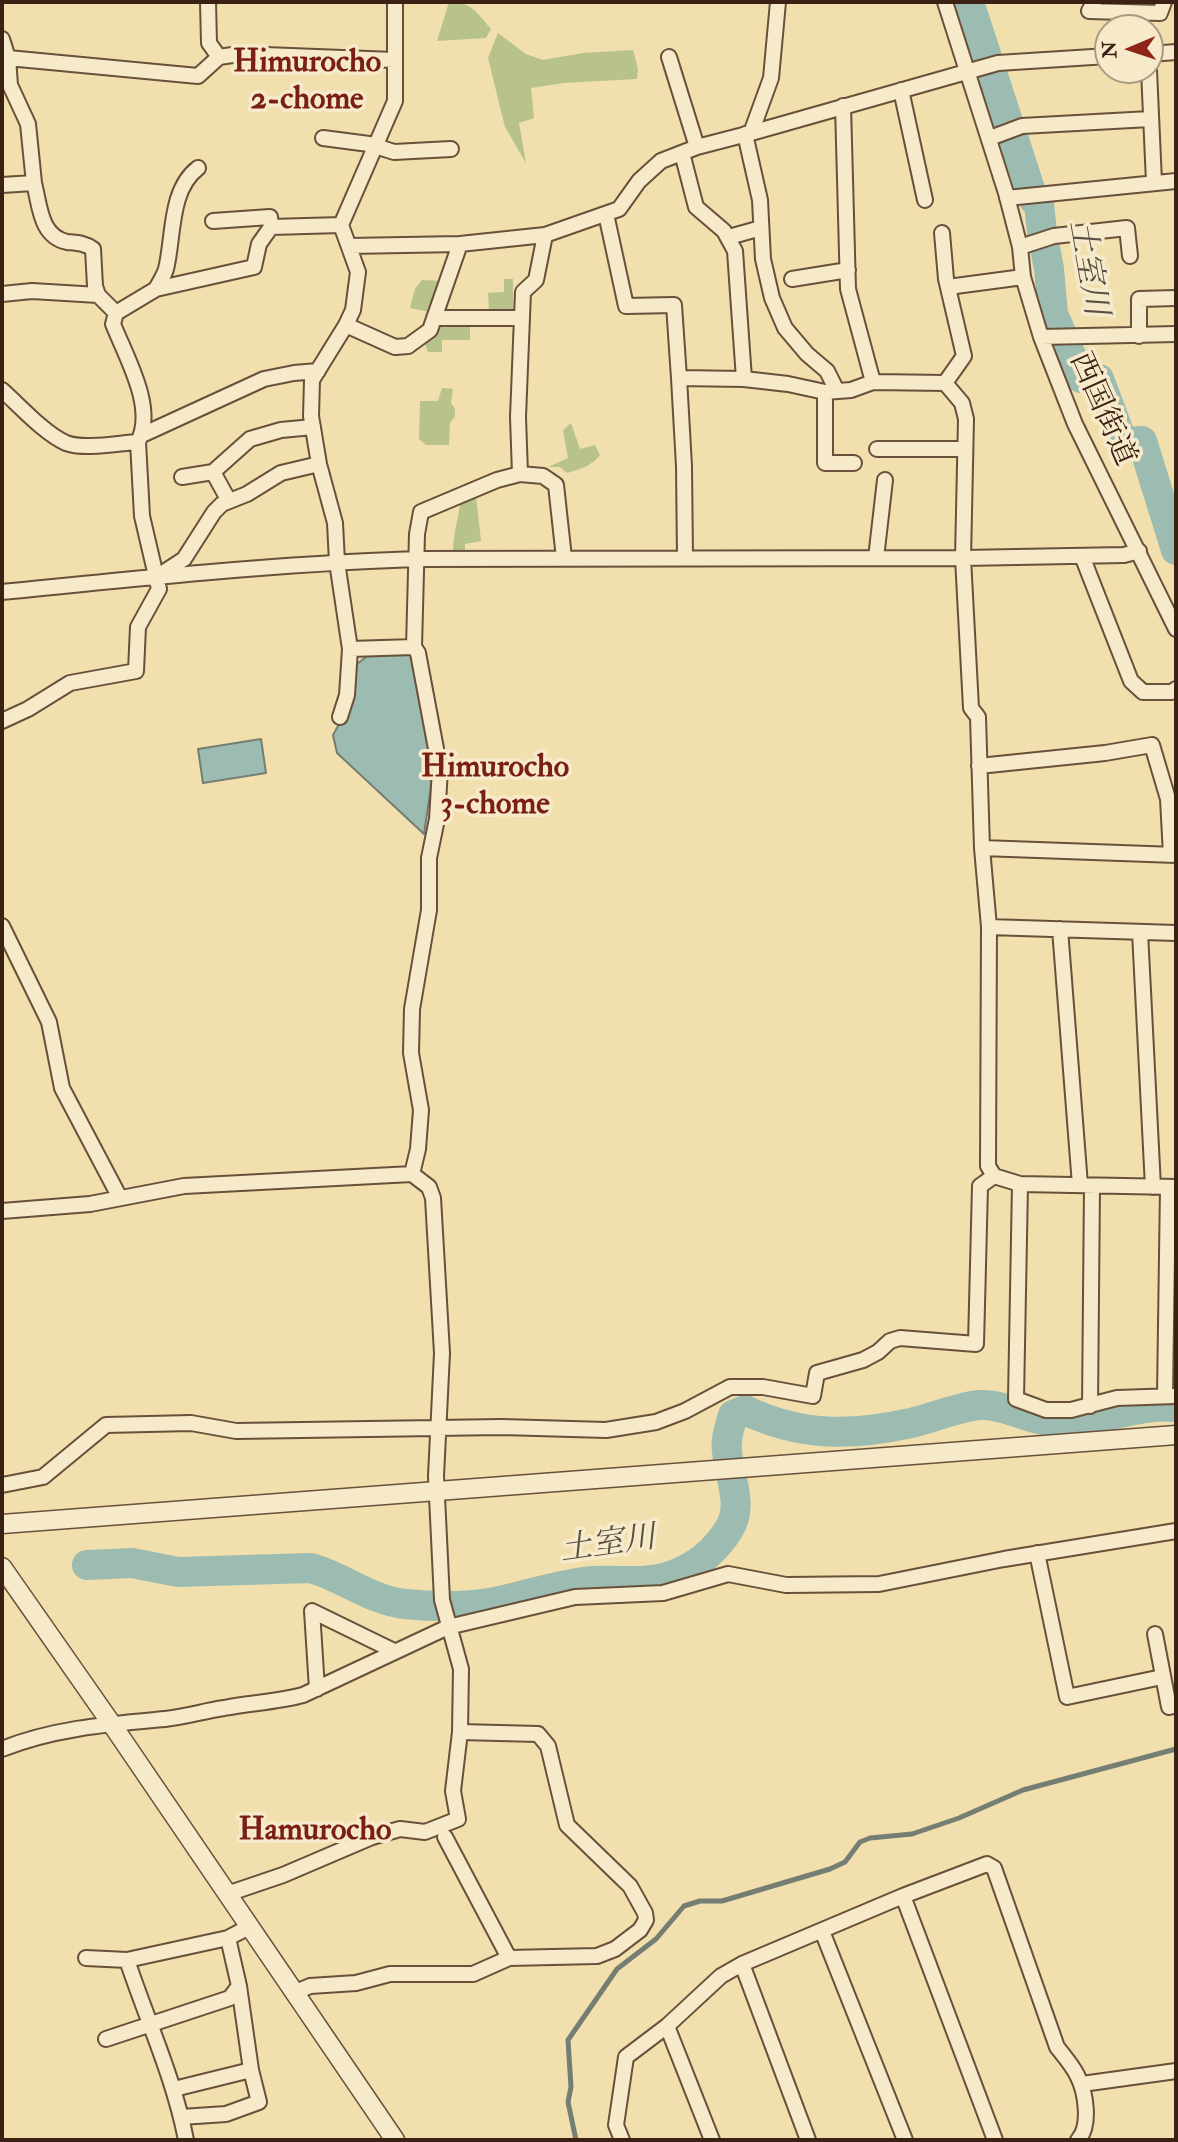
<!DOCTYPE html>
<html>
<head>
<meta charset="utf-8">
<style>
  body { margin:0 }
  #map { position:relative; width:1178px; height:2142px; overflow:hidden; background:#f1dfad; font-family:"IM FELL Double Pica",serif }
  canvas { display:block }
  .frame { position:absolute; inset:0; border:4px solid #3b2014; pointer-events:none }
  .north { position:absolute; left:1094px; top:14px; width:70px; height:70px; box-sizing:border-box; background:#f6eaca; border:2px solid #ab9981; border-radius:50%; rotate:268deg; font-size:19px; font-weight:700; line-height:28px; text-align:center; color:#3b2014 }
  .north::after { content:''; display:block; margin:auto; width:24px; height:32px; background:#8f2418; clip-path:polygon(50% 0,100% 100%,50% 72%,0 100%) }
</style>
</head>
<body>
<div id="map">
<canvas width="1178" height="2142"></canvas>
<div class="frame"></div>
<div class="north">N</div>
</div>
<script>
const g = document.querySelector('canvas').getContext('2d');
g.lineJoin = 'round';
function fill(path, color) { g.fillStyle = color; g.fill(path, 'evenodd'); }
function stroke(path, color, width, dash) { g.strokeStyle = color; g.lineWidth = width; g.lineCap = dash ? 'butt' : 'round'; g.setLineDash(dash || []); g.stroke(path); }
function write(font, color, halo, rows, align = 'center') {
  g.font = font + ' "IM FELL Double Pica","Noto Serif JP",serif'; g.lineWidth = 7; g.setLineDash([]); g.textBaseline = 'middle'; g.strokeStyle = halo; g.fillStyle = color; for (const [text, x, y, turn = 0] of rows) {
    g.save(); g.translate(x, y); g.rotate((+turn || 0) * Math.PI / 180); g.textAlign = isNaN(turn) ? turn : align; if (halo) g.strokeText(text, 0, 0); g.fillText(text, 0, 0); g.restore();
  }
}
fill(new Path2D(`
  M 449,2 C 472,2 477,13 491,29 L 486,38 L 437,41 Z
  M 498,33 L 526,54 L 543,60 L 583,53 L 633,50 L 638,69 L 637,79 L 564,83 L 531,88 L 534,118 L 519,123 L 526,163 L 505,127 L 488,58 Z
  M 504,279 L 513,279 L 513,311 L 489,311 L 488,293 L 504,292 Z
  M 422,280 L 441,281 L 430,312 L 410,308 L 415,289 Z
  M 439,324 L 470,324 L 470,340 L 442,340 L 442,352 L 428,352 L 425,344 Z
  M 442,388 L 453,389 L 451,403 L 455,409 L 455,416 L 450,423 L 449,445 L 426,445 L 419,439 L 420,401 L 438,401 Z
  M 571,423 L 580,449 L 595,445 L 600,455 C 593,465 579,470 567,473 L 560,467 L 548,467 L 568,458 L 563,430 Z
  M 476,496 L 481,541 L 465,544 L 465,551 L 453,551 C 453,535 458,520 460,504 Z`), '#b8c28b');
const water = new Path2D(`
  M 411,650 L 433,773 L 424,834 L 337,753 L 333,735 L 351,703 L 357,664 L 371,653 Z
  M 261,739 L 266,773 L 203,783 L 198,749 Z`);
fill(water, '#9cbcb1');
stroke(water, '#757e72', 2);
stroke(new Path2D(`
  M 576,2140 L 568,2102 L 571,2087 L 568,2040 L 617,1969 L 656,1939 L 684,1906 L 700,1901 L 722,1901 L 830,1869 L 845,1862 L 860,1842 L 870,1838 L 912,1834 L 959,1818 L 1023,1790 L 1176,1749`), '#757e72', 5);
stroke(new Path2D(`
  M 969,2 L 1030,189 L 1034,200 L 1039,204 L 1042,232 L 1049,269 L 1053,314 L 1081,378 L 1099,379 L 1123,443 L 1142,441 L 1176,550
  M 87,1565 L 132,1563 L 178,1572 L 311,1568 C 343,1577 370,1600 405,1604 C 433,1607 467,1607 495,1602 C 524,1596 553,1586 583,1582 C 613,1578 643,1586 673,1575 C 696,1567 716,1550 729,1529 C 744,1506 729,1476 727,1451 C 725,1439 730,1426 733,1415 L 745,1410 C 801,1437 851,1436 911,1423 C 931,1418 951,1410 972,1406 C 1000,1401 1023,1418 1050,1421 C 1092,1426 1134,1403 1176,1407`), '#9cbcb1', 30);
const minor = new Path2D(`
  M 208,2 L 209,43 L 219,57
  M 395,2 L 395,101 L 341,225 L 358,272 L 353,310 L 346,325 L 312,380 L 311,416 L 319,464 L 335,523 L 337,562 L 350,649 L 414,647 L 418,653 L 440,770 L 437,819 L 429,858 L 429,910 L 412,1009 L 411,1053 L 421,1110 L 418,1149 L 412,1174
  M 945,2 L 1006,193 L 1020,247 L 1023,277 L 1041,337 L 1075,424 L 1176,629
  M 1094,2 L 1089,11 L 1160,13 L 1164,2
  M 2,39 L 8,58
  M 1150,54 L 1176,52
  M 669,57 L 697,147
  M 1149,70 L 1154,182
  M 901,90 L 925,200
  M 843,106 L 848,289 L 873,382
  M 751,133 L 998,63 L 1108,56
  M 745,134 L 760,200 L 763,259 L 772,298 L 785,328 L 807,354 L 827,371 L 837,391
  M 323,138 L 369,144 L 394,152 L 451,149
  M 990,138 L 1022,126 L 1150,119
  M 682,153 L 696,207 L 724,231 L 735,251 L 744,379
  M 34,183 C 40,206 40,236 67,242 C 77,243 85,243 93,249 L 95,286 L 98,295
  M 2,185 L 34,183 L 28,124 L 10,85 L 8,58 L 198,76 L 219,57 L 239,54 L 394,60
  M 1007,198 L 1176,181
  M 606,214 L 626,306 L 674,305 L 679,378
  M 213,221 L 270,217 L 271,227
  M 942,233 L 946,279 L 964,356 L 945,383
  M 729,237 L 761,228
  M 349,246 L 460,244 L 545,235
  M 1020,247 L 1054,236 L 1127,228 L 1130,256
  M 792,279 L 848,270
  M 948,287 L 1023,277
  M 156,289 C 159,283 164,276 166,269 C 174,237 169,190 198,168
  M 2,294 L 32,291 L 98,295 L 116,313
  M 434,318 L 522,318
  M 346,325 L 395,347 L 408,346 L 430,330 L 460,244
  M 1139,336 L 1139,299 L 1176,298
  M 1041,337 L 1176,334
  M 2,390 C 20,406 45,434 66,443 C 84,450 119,443 138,442 L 142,516 L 159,589 L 138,627 L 136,671 L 70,683 L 28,709 L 2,721
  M 825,392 L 825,463 L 854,463
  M 142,435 L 264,379 L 294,373 L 318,371
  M 138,442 C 156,408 126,357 113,324 L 116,313 L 156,289 L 254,267 L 259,244 L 271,227 L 341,225
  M 877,449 L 964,449
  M 213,472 L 229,501
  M 520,474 L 543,476 L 556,485 L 564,558
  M 182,477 L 213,472 L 250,439 L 281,430 L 313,427
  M 1082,556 L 1131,681 L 1143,692 L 1172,692 L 1176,689
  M 685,558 L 684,466 L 679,378 L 744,379 L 788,384 L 825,392 L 851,390 L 873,382 L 945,383 L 962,403 L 966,419 L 963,558 L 971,708 L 978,717 L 982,848 L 989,927 L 988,1166 L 994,1176 L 1020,1184 L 1176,1187
  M 876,558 L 885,480
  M 161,574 L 184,559 L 214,512 L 222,504 L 247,494 L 281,473 L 319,464
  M 2,592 C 140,578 277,564 416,559 L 963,558 L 1124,555 L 1139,551
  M 414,647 L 417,534 L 421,512 L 497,480 L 520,474 L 518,417 L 523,292 L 536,280 L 545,235 L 619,209 L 639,181 L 661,161 L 697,147 L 751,133 L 771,78 L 778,2
  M 340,717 L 347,695 L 350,649
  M 979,766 L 1105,753 L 1152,745 L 1168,799 L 1171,855
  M 982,848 L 1176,855
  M 2,926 L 49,1022 L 62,1088 L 120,1198
  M 989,927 L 1176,933
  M 1060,929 L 1080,1185
  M 1140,932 L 1153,1187
  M 1020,1184 L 1016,1399 L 1046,1410 L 1071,1410 L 1117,1398 L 1176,1396
  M 2,1211 L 90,1204 L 184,1186 L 412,1174 L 429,1187 L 433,1198 L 442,1353 L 436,1476 L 442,1600 L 461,1669 L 460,1732 L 538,1734 L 548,1746 L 567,1825 L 630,1886 L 645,1913 L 646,1920 L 640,1930 L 615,1949 L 597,1956 L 509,1958 L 473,1974 L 390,1974 L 356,1983 L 310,1986 L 296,1992
  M 1165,1395 L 1168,1187
  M 1090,1406 L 1092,1186
  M 2,1485 L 43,1477 L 106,1425 L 191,1423 L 236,1431 L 502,1427 L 606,1430 L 656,1422 L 685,1411 L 730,1387 L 763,1387 L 813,1396 L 817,1373 L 863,1360 L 878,1352 L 890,1341 L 900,1338 L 976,1344 L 980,1186 L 994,1176
  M 1037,1553 L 1067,1697 L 1162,1677
  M 1155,1634 L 1169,1707 L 1176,1705
  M 317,1689 L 312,1611 L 394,1651
  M 2,1749 C 54,1728 110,1724 165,1719 C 185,1717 204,1711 224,1708 C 250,1703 277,1702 303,1695 L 448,1627 L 575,1597 L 663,1593 L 728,1574 L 786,1585 L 879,1584 L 1004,1559 L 1176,1531
  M 445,1837 L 509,1958
  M 227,1894 L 283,1875 L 372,1837 L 400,1829 L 425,1832 L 458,1819 L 453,1791 L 460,1732
  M 903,1896 L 995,2140
  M 822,1931 L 905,2140
  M 86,1958 L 127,1960 L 228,1938
  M 127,1960 C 147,2020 174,2078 186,2140
  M 742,1964 L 808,2140
  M 667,2026 L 712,2140
  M 106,2039 L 230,1998 L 239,1986 L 228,1938 L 249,1927
  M 1082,2084 L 1176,2071
  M 174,2089 L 251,2070
  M 181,2117 L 226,2114 L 259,2102 L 251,2070 L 239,1986
  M 622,2140 L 616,2125 L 626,2057 L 667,2026 L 721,1976 L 742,1964 L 903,1896 L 987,1864 L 994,1868 L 1057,2047 C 1064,2056 1072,2065 1077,2075 C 1086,2092 1091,2126 1078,2140`);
const tertiary = new Path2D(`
  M 2,1524 L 1176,1435
  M 2,1567 L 111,1723 L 395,2140`);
stroke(minor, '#68503a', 18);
stroke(tertiary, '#68503a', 21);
stroke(minor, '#f6eaca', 14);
stroke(tertiary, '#f6eaca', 18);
write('30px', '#3b2014', '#f6eaca', [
  ["西国街道",1101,410,66]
]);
write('bold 32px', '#7a1f14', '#f6eaca', [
  ["Himurocho",307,64],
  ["2-chome",307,101],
  ["Himurocho",495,769],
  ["3-chome",495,806],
  ["Hamurocho",315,1832]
]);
write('italic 32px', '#584f43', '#f6eaca', [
  ["土室川",1086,268,80],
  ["土室川",608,1546,-8]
]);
</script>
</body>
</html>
